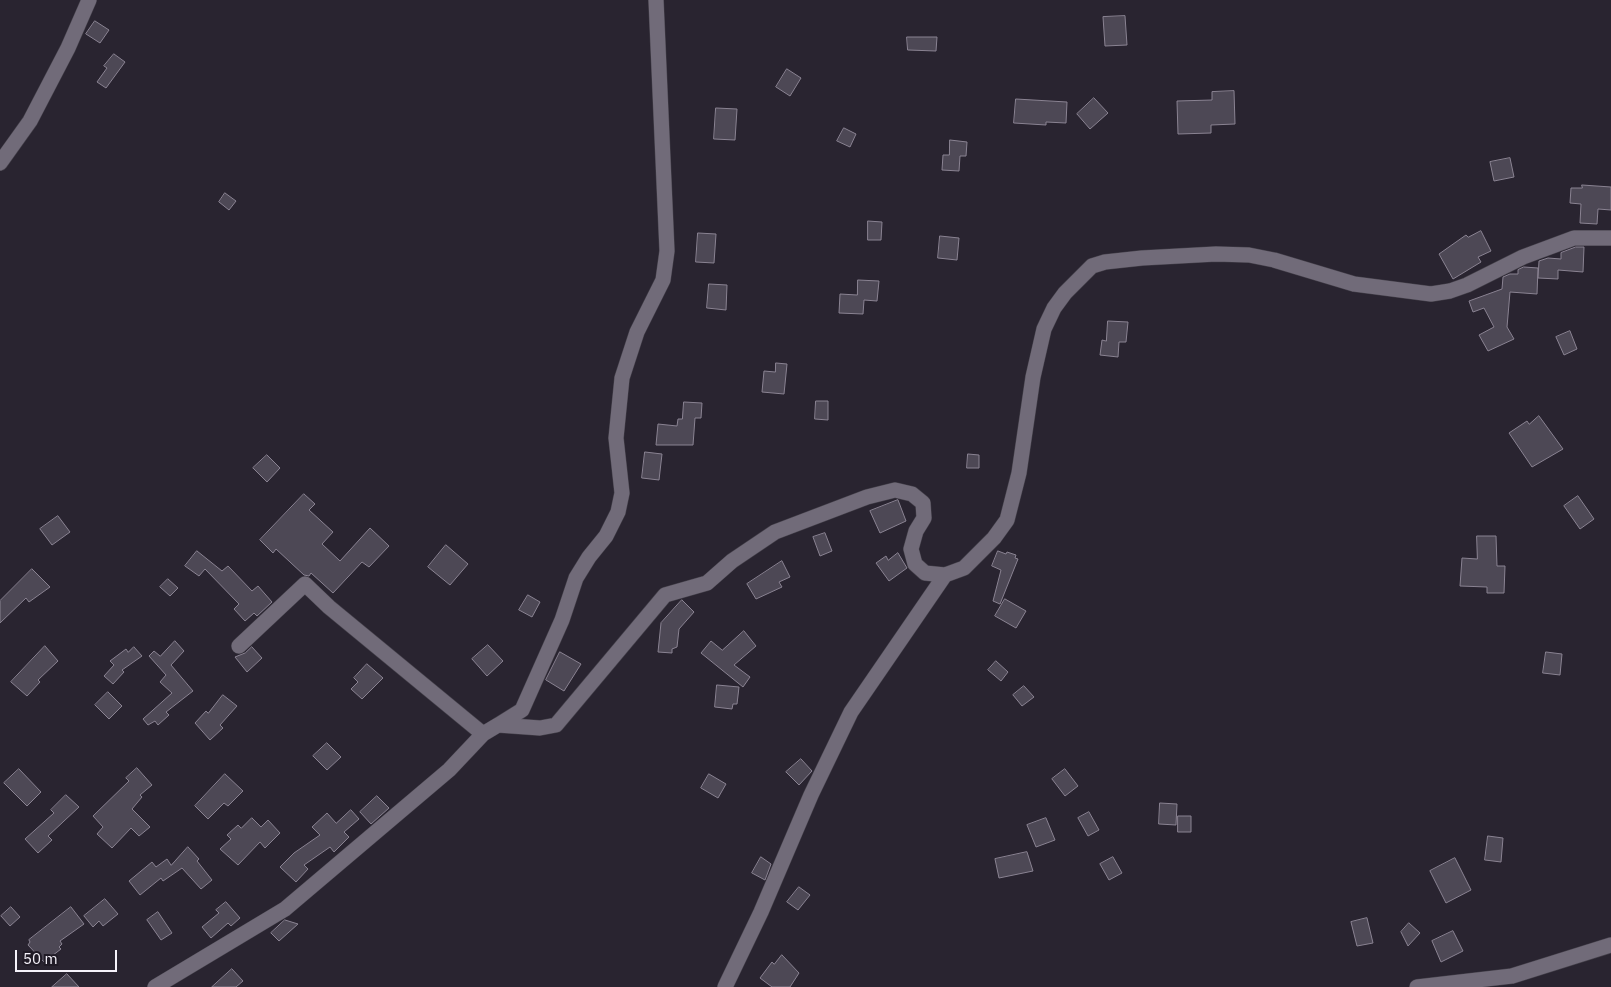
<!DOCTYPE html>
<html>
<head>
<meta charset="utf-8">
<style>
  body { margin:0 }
  #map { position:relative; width:1611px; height:987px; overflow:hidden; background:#292430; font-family:"IBM Plex Sans",sans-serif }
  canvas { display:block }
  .scale { position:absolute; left:15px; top:950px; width:102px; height:22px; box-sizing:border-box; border:2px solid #f6f3fb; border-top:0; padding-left:6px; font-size:15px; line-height:18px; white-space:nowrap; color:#f6f3fb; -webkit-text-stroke:4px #201b26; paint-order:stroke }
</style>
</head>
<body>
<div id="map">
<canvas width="1611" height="987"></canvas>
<div class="scale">50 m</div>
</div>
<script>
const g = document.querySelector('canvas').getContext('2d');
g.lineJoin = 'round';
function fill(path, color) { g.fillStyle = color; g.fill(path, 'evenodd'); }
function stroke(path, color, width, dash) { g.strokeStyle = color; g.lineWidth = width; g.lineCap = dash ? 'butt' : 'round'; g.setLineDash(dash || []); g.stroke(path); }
const building = new Path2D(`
  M 1125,16 L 1127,45 L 1105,46 L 1103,17 Z
  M 95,21 L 109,30 L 100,43 L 86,34 Z
  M 907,37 L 937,37 L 936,51 L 908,50 Z
  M 114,54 L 125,62 L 106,88 L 97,82 L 107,68 L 104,66 Z
  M 787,69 L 801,78 L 790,96 L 776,87 Z
  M 1234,91 L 1235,124 L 1211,125 L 1211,133 L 1178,134 L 1177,101 L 1212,100 L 1212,92 Z
  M 1094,98 L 1108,113 L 1090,129 L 1077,114 Z
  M 1016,99 L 1067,102 L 1066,123 L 1046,122 L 1046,125 L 1014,123 Z
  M 716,108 L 737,109 L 735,140 L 714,139 Z
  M 844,128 L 856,134 L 850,147 L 837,141 Z
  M 950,140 L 967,142 L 966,156 L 960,156 L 959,171 L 942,170 L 943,155 L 949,155 Z
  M 1510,158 L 1514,177 L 1494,181 L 1490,162 Z
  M 1582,185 L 1611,187 L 1611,210 L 1598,209 L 1597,224 L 1580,223 L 1581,204 L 1570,203 L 1571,188 L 1582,188 Z
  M 225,193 L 236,201 L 229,210 L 219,202 Z
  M 868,221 L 882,222 L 881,240 L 868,240 Z
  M 1481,231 L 1491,251 L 1478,257 L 1481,262 L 1453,279 L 1439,254 L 1466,235 L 1468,237 Z
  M 698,233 L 716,234 L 714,263 L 696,262 Z
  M 940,236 L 959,238 L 957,260 L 938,258 Z
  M 1576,247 L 1584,247 L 1583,272 L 1558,270 L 1558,279 L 1538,278 L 1539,261 L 1548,258 L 1561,259 L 1561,253 Z
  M 1524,267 L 1538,268 L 1537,294 L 1510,292 L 1507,327 L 1514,339 L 1488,351 L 1479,335 L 1494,327 L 1484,308 L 1473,312 L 1469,301 L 1502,289 L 1503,277 L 1510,274 L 1518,274 L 1518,270 Z
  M 858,280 L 879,281 L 877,301 L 864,300 L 863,314 L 839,313 L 840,294 L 857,295 Z
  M 709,284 L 727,285 L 726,310 L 707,308 Z
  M 1108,321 L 1128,322 L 1126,342 L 1119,342 L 1118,357 L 1100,355 L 1102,340 L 1106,341 Z
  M 1570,331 L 1577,349 L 1564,355 L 1556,337 Z
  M 776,363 L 787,364 L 784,394 L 762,392 L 764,371 L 775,372 Z
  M 816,401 L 828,401 L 828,420 L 815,419 Z
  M 684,402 L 702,403 L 701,418 L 695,418 L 693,445 L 656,445 L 658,424 L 677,426 L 678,419 L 682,419 Z
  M 1539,416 L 1563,449 L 1532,467 L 1509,433 L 1527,421 L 1529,424 Z
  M 645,452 L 662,454 L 659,480 L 642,478 Z
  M 968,454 L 979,455 L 979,468 L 967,468 Z
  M 267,455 L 280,468 L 267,482 L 253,468 Z
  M 304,494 L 315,504 L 309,510 L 333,532 L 322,544 L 340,561 L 370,528 L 389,546 L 369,567 L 362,562 L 333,593 L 311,573 L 309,576 L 304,575 L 276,549 L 273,553 L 260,540 Z
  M 1578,496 L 1594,519 L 1580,529 L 1564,506 Z
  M 898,500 L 906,521 L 880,533 L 870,511 Z
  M 58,516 L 70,532 L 52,545 L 40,529 Z
  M 825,533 L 832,551 L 820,556 L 813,537 Z
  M 1477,536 L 1496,536 L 1497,566 L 1505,566 L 1504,593 L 1487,593 L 1487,587 L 1460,586 L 1462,558 L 1477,559 Z
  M 446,545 L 468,564 L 450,585 L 428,567 Z
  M 197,551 L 222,571 L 228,566 L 252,591 L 258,586 L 272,602 L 257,616 L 254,613 L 245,621 L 234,609 L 239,604 L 205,569 L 199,576 L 185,566 Z
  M 998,551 L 1006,554 L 1007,552 L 1016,555 L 1015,558 L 1018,559 L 1000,604 L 993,601 L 1001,570 L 992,566 Z
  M 898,553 L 907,568 L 889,581 L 876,563 L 886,556 L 888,560 Z
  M 782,561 L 790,577 L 779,582 L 782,587 L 756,599 L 747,584 Z
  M 32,569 L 50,587 L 29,602 L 26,598 L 0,623 L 0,601 Z
  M 168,579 L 178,588 L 170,596 L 160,587 Z
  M 528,595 L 540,602 L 532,617 L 519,610 Z
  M 1005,599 L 1026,611 L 1016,628 L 995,616 Z
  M 682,600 L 694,612 L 679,629 L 677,647 L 672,649 L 672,653 L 658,652 L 661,623 Z
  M 744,631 L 756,646 L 734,665 L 750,677 L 743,687 L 701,653 L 711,641 L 722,650 Z
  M 175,641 L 184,651 L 171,665 L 193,691 L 166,712 L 169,715 L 158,725 L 155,721 L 148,725 L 143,719 L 172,693 L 160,682 L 166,675 L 149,656 L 154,651 L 160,656 Z
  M 488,645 L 503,661 L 487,676 L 472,659 Z
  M 45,646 L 58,661 L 38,680 L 40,682 L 27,696 L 11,682 Z
  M 134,647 L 142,656 L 122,670 L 124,672 L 113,684 L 104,676 L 114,665 L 110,661 L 126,649 L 128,652 Z
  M 252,647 L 262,658 L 247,672 L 235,657 L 245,653 Z
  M 560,652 L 581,664 L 564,691 L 546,680 Z
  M 1546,652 L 1562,654 L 1560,675 L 1543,673 Z
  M 996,661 L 1008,672 L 1001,681 L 988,670 Z
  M 367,664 L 383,678 L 362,699 L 351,689 L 358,682 L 354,678 Z
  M 717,685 L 739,687 L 737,704 L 733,704 L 732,709 L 715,707 Z
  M 1024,686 L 1034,697 L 1022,706 L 1013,695 Z
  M 108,692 L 122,706 L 109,719 L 95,705 Z
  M 223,695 L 237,706 L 220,725 L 223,728 L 210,740 L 195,723 L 206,711 L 208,713 Z
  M 327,743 L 341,757 L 327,770 L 313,756 Z
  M 801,759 L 812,771 L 799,785 L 786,772 Z
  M 137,768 L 152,785 L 140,795 L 142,797 L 132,809 L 150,827 L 139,836 L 131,828 L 112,848 L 97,834 L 103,827 L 93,816 L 129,781 L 126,778 Z
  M 19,769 L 41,792 L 27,806 L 4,783 Z
  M 1065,769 L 1078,786 L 1065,796 L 1052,779 Z
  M 225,774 L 243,791 L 228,806 L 224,803 L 208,819 L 195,806 Z
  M 709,774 L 726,784 L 718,798 L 701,788 Z
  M 66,795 L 79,807 L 48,836 L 52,840 L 38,853 L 25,839 L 54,813 L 51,810 Z
  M 377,796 L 389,808 L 371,824 L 360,812 Z
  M 1160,803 L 1177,804 L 1176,825 L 1159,824 Z
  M 351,810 L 359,819 L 344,832 L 349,837 L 334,852 L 330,847 L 304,865 L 308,869 L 296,882 L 280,867 L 294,853 L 320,835 L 312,827 L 327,813 L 336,823 Z
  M 1089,812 L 1099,830 L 1088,836 L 1078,818 Z
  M 1178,816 L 1191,816 L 1191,832 L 1178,832 Z
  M 252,818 L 261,827 L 268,820 L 280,833 L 265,848 L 260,842 L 238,865 L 220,849 L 231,839 L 227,835 L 238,825 L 241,828 Z
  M 1046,818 L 1055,840 L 1036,847 L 1027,825 Z
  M 1488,836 L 1503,838 L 1501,862 L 1485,860 Z
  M 188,847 L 199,859 L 197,861 L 212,880 L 201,889 L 182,868 L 163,881 L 161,878 L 140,895 L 129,881 L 152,862 L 156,867 L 167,859 L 171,865 Z
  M 1027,852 L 1033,871 L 999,878 L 995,859 Z
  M 761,857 L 771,864 L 765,880 L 752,873 Z
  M 1113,857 L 1122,873 L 1109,880 L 1100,864 Z
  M 1455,858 L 1471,890 L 1446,903 L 1430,871 Z
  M 799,887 L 810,895 L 798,910 L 787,902 Z
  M 105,899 L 118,914 L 103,926 L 99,921 L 93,927 L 84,916 Z
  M 226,902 L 240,918 L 231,926 L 228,923 L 211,938 L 202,927 L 219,913 L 216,910 Z
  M 11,907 L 20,917 L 10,926 L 1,916 Z
  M 71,907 L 84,924 L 60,941 L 62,944 L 59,947 L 61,949 L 44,962 L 28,945 L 30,942 L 29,940 Z
  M 158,912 L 172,933 L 161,940 L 147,920 Z
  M 1367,918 L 1373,943 L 1357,946 L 1351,922 Z
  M 285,920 L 298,924 L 279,941 L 271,933 Z
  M 1409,923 L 1420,933 L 1408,946 L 1401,932 Z
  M 1453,931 L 1463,951 L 1441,962 L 1432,941 Z
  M 782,955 L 799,973 L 790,987 L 772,987 L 760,978 L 772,962 L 774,964 Z
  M 232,969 L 243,981 L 236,987 L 212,987 Z
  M 67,974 L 79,987 L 52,987 Z`);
fill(building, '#4d4855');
stroke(building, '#8a8392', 1);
const minor = new Path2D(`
  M 0,163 L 30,121 L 68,48 L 89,0
  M 239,646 L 305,584 L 329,607 L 483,734
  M 498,725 L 522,710 L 562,620 L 576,578 L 589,557 L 606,536 L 618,512 L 622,493 L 616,438 L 622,378 L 637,332 L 663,280 L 667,251 L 656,0
  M 155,987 L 285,909 L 449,770 L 483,734 L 498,725 L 540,728 L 556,725 L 665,595 L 707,583 L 732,561 L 775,532 L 867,497 L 895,490 L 912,494 L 923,503 L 924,518 L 916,531 L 911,549 L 915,564 L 925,573 L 945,575 L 964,568 L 994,538 L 1007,520 L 1019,473 L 1033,377 L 1044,329 L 1054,308 L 1065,293 L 1092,266 L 1105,262 L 1142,258 L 1216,254 L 1249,255 L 1274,260 L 1354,284 L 1431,294 L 1450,291 L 1467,285 L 1523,257 L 1574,238 L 1611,238
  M 725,987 L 761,912 L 811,795 L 851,712 L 945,575
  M 1417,987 L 1512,976 L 1611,945`);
stroke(minor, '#44404a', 16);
stroke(minor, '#716b79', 15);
</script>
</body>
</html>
